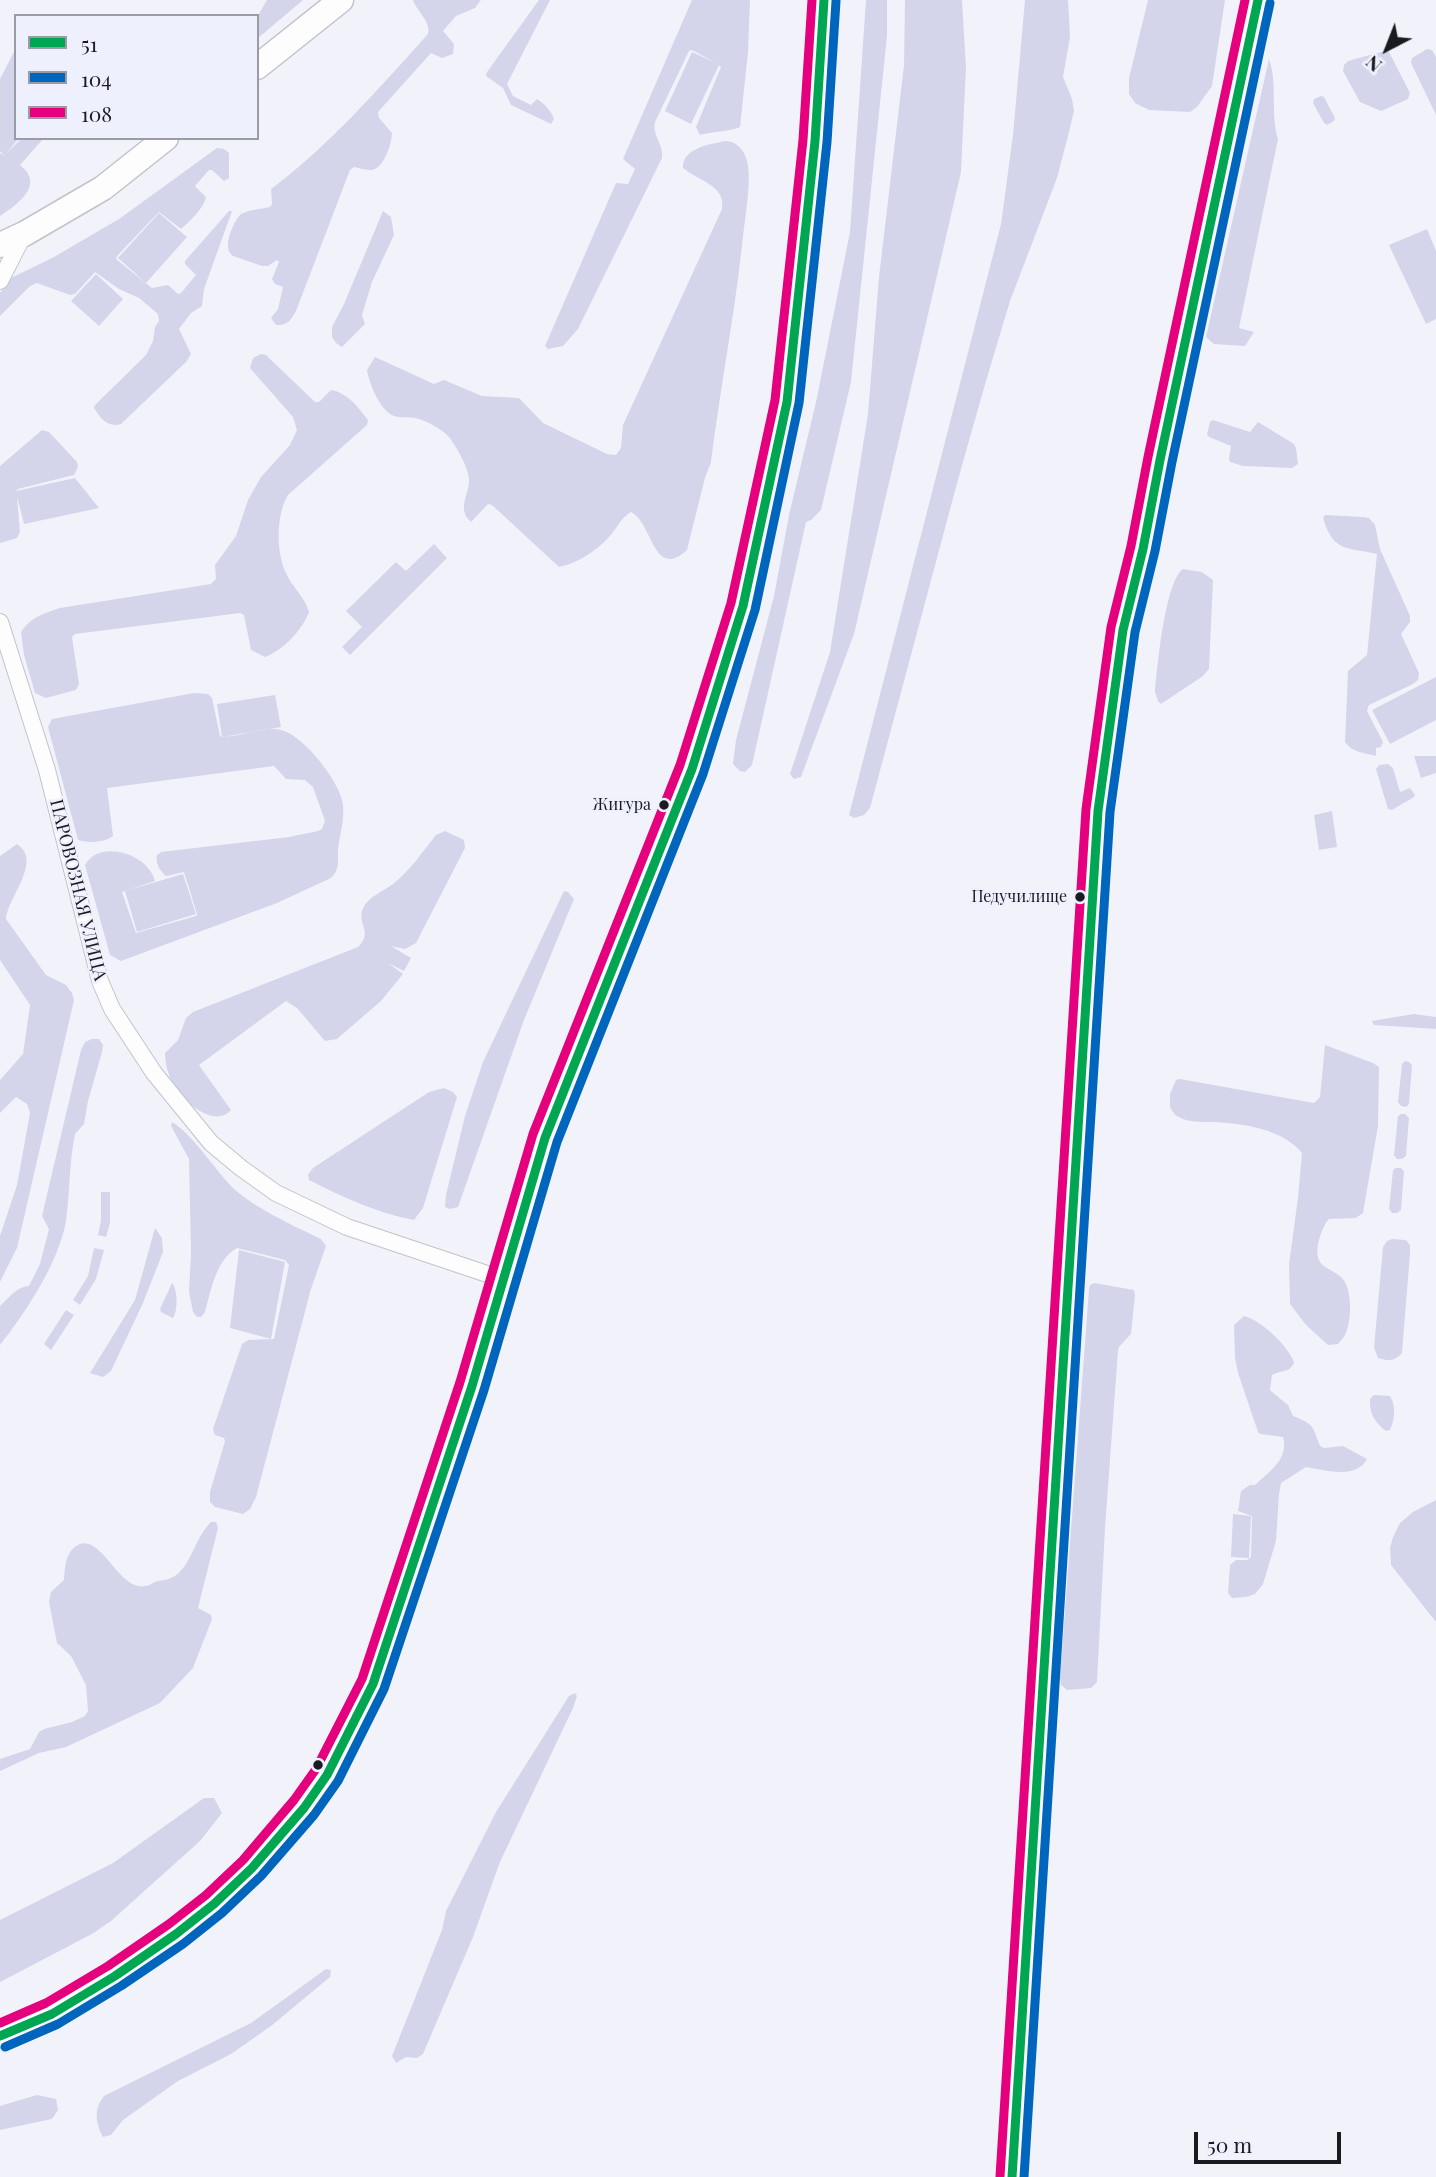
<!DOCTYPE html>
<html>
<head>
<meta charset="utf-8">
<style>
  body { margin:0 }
  #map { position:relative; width:1436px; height:2177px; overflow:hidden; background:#f2f3fa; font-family:"Playfair Display",serif }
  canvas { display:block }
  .legend { position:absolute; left:14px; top:14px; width:245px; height:126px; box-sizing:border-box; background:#eff0fd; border:2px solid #9a9ba5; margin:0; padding:9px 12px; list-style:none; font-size:21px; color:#1a1b20 }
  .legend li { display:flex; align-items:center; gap:14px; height:35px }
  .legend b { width:35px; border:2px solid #9a9ba5 }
  .north { position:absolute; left:1352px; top:14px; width:70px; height:70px; -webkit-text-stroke:5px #eff0fd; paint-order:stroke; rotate:222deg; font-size:19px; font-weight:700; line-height:28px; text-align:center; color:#1a1b20 }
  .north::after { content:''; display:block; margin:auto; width:24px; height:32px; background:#1a1b20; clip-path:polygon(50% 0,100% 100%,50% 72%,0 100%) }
  .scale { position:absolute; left:1194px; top:2132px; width:147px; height:32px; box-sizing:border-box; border:4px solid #1a1b20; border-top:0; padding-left:9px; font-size:21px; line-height:24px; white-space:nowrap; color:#1a1b20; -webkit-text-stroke:5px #eff0fd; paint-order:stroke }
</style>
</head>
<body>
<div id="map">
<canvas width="1436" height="2177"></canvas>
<ul class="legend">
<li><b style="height:9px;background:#00a651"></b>51</li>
<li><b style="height:9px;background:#0065bd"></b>104</li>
<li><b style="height:9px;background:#e5007d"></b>108</li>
</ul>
<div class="north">N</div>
<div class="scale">50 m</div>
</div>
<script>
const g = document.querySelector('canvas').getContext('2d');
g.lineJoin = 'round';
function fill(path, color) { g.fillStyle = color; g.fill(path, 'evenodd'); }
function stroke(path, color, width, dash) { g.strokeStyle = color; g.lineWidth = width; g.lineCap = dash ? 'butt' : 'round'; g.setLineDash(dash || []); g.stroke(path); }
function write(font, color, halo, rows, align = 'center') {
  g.font = font + ' "Playfair Display",serif'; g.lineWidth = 5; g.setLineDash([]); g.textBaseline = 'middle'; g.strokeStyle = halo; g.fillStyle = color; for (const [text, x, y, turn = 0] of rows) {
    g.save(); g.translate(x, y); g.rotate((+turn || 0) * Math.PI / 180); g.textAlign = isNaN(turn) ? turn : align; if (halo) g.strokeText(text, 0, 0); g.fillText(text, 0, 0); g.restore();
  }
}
fill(new Path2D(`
  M 267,0 L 303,0 L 257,39 L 257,17 Z
  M 413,0 L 481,0 L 475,8 L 456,16 L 443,31 L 454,44 L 453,54 L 442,58 L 431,53 L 378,112 L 379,118 L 392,133 C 392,144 383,170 371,170 C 366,170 359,168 354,167 L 350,170 L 296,311 C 291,320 287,326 276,325 L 271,318 L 278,309 L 283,287 L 275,284 L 272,279 L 279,262 L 277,260 L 268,266 L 262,266 L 233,256 C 230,253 228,252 228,246 C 227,238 235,219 241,214 C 248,210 261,209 270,207 L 272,204 L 271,189 C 329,146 379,88 428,34 C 431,21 417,12 413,0 Z
  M 539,0 L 550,0 L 507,84 L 513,96 L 531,105 L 537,99 C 543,102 552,112 554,119 L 551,124 L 511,105 L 503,88 L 486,76 L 487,72 Z
  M 692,0 L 750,0 L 748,52 L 740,127 C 733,131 710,132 700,135 L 696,127 L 721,67 L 719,65 L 691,124 L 665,111 L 692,52 L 716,63 L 692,50 L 689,51 L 655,122 C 652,136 664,144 662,158 L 578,329 L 563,346 L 548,349 L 545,346 L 616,183 L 628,184 L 635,169 L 623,159 Z
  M 866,0 L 887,0 L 887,36 L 851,382 L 821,510 L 811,520 L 806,522 L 752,765 L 745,772 L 740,771 L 733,764 L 736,740 L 774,596 L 789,515 L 816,402 L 850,232 Z
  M 905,0 L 962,0 L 966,68 L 961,172 L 854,634 L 801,777 L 794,779 L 790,774 L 830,652 L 868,414 L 879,277 L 904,65 Z
  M 1025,0 L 1068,0 L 1070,37 L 1063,77 L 1072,99 L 1074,111 L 1068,136 L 1057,178 L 1010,301 L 986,381 L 959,476 L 870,808 L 864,815 L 854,818 L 849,815 L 1001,224 L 1013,135 Z
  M 1148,0 L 1225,0 L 1212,86 L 1197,107 L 1190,112 L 1149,110 L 1135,103 L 1129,94 L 1129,78 Z
  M 16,48 L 16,138 L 19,138 L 6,154 L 22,138 L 44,138 L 20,165 C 23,168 26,170 28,174 C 38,191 12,208 0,216 L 0,153 L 5,156 L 0,151 L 0,79 Z
  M 1427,49 L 1432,50 L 1436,57 L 1436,115 L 1411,63 L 1412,58 Z
  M 1388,50 L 1410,93 L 1408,99 L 1381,111 L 1360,102 L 1343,71 L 1344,65 L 1348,61 Z
  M 1269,59 C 1278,84 1270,113 1278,139 L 1239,328 L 1254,332 L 1245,346 L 1214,344 L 1206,337 Z
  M 1321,96 L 1324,97 L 1335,118 L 1334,121 L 1327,125 L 1324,123 L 1313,103 L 1314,99 Z
  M 726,141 C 739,142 746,152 748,166 C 751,187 744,224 742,246 C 734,318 720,390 711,462 L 705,478 L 687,550 C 653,581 653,523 631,512 C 623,517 621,521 616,528 C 604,546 580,563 559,567 L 492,505 L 488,504 L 471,522 C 457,509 468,497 469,481 C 470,470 456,446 449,437 C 442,429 425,420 415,418 C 409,417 400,418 394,416 C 380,411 369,383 367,370 L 375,357 L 434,384 L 444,380 L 482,396 L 519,398 L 543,423 L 607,454 L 616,455 L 621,448 L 623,425 L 722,209 C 726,185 698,181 683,168 C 682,148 710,144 726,141 Z
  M 217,148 L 224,149 L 229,153 L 229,178 L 224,181 L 212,170 L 209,170 L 195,186 L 206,197 C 204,208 190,221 181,229 L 159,212 L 117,256 L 116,259 L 152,288 L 168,285 L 178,294 L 181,293 L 196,275 L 185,264 L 185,261 L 229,211 L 232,211 L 204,289 L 202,306 L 191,313 L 179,329 L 191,354 L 186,362 L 121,424 C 108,428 101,419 94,408 L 95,405 L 146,355 L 153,341 L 155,327 L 159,321 L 158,314 L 139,298 L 119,289 L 95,272 L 75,294 L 70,295 L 37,283 L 30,286 L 0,316 L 0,293 L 11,278 L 54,257 L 119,219 Z
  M 383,211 L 391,217 L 394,235 L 372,282 L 362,315 L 365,324 L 342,347 L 336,343 L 332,337 L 332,327 L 344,304 Z
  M 159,213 L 187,237 L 146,283 L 118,258 Z
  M 1427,229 L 1436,251 L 1436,319 L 1426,324 L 1389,245 Z
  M 96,274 L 123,299 L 99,326 L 71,301 Z
  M 261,354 L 266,355 L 315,402 L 319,402 L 331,390 C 348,393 358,407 368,420 L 367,425 L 288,495 C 276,515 276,552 286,573 C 292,587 305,597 309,612 C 302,630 284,650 265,657 L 251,650 L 244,615 L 240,613 L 75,634 L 72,637 L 79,684 L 76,690 L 46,698 L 35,693 L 24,655 L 21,632 C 31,617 42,614 60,608 L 211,584 L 216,579 L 215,565 L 236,536 L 248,500 L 261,477 L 290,445 L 297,430 L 293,417 L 250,368 L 253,358 Z
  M 1213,420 L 1250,432 L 1258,422 L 1294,444 L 1296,448 L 1298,464 L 1292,468 L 1243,466 L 1230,462 L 1229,459 L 1231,446 L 1209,437 L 1207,434 L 1210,422 Z
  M 42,430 L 49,432 L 77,462 L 78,467 L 74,475 L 18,489 L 16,491 L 75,478 L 99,508 L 24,524 L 17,496 L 20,532 L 17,538 L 0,543 L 0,466 Z
  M 1325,515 L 1363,517 L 1369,518 L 1375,525 L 1380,549 L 1410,616 L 1410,622 L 1401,634 L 1419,673 L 1418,680 L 1413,684 L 1369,705 L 1367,711 L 1383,742 L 1381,747 L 1376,748 L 1376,756 C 1365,753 1351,752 1345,742 L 1348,671 L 1367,655 L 1377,554 C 1346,547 1333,552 1323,518 Z
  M 434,544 L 447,558 L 350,655 L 342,647 L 362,627 L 346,611 L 396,562 L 406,571 Z
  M 1183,569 L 1202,572 L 1213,580 L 1209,669 L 1203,676 L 1161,704 L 1158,701 L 1155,692 C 1157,669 1165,581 1183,569 Z
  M 1436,677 L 1436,720 L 1390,744 L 1372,710 Z
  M 194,693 L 208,694 L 212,698 L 220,736 C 240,739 264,724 284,731 C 305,738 337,779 342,800 C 346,814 340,834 338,849 C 337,861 341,868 331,878 L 277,903 L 121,961 L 110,955 L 85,865 C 99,839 148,853 155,881 L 122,892 L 136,933 L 196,916 L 197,914 L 184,872 L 166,876 C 160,871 155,863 157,855 L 161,852 L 289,837 L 318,831 L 322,829 L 325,821 L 313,787 L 305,780 L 286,779 L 274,766 L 107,788 L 113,836 C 104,843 89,843 78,840 L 48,727 L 52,719 Z
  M 275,695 L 281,727 L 222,737 L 217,704 Z
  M 1414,756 L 1436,756 L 1436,773 L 1421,778 Z
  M 1388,764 L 1393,768 L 1400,792 L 1410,788 L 1415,795 L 1414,797 L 1392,810 L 1388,809 L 1376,769 L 1379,765 Z
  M 1332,811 L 1337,847 L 1319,850 L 1314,815 Z
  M 445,831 L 464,840 L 465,848 L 416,943 L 405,949 L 391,946 L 411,958 L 404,971 L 388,963 L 403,974 L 381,1001 L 337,1039 L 325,1041 L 297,1008 L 286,1001 L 199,1065 L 231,1110 C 215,1128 187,1104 176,1089 C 169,1079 165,1064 165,1053 L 178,1040 L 186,1018 L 193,1012 L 358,947 C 374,931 356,924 363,908 C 369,896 384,891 393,884 C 410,871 423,851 436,835 Z
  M 17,844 C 43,861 8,897 6,919 L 46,975 L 66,985 L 72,993 L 74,1000 L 17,1248 L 0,1282 L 0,1236 L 17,1185 L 30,1113 L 27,1104 L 16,1097 L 0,1113 L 0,1080 L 23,1054 L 30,1005 L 0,960 L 0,856 Z
  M 183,874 L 196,914 L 137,932 L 125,891 Z
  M 564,891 L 568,892 L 574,899 L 524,1020 L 458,1207 L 450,1209 L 445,1207 L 446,1195 L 465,1116 L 483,1062 Z
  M 1414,1014 L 1436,1017 L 1436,1029 L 1374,1025 L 1372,1021 Z
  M 92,1039 L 99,1039 L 103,1045 L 102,1052 L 88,1101 L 84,1124 L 75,1134 C 69,1163 70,1192 66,1221 C 59,1262 26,1312 0,1345 L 0,1306 C 10,1297 16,1287 29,1286 L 40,1264 L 49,1229 L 42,1216 L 81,1050 L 85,1042 Z
  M 1325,1045 L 1373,1063 L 1379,1067 L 1378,1126 L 1363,1213 L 1356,1218 L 1329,1219 C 1322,1226 1314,1250 1319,1260 C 1322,1268 1335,1271 1341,1277 C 1353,1288 1352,1321 1345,1335 C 1343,1339 1340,1341 1338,1344 L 1328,1345 L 1306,1325 L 1290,1304 L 1289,1264 L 1298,1198 L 1302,1153 C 1282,1129 1245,1124 1215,1122 C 1204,1122 1187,1123 1177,1116 C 1174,1115 1172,1110 1170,1107 L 1170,1094 L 1176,1080 L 1180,1079 L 1314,1103 L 1320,1097 Z
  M 1405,1061 L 1409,1062 L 1412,1065 L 1409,1104 L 1406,1107 L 1401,1106 L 1398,1102 L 1402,1064 Z
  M 444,1088 L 453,1092 L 457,1097 L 423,1208 L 414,1220 C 377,1213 342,1197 309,1180 L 308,1175 L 313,1168 L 429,1092 Z
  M 1401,1114 L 1405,1114 L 1409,1118 L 1406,1156 L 1402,1159 L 1397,1159 L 1394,1155 L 1398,1116 Z
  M 172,1122 C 191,1133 215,1169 231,1186 C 252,1207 294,1226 321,1239 L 326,1246 L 311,1289 L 256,1497 L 250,1509 L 243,1514 L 215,1507 L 210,1502 L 210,1492 L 225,1441 L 224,1438 L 215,1435 L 213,1429 L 242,1344 L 248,1340 L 274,1339 L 289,1265 L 285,1260 L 237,1248 C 216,1260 211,1290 205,1312 L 201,1317 L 197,1317 L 193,1312 L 189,1292 L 191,1253 L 189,1159 L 171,1126 Z
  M 1396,1168 L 1401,1168 L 1404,1171 L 1401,1210 L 1397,1213 L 1392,1213 L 1389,1209 L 1393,1170 Z
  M 101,1192 L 110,1192 L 110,1223 L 106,1237 L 98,1235 L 101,1221 Z
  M 155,1228 L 162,1238 L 163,1252 L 143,1303 L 111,1371 L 103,1377 L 90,1373 L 135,1300 Z
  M 1392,1239 L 1406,1240 L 1410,1245 L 1410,1254 L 1402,1353 C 1394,1362 1388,1361 1378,1358 L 1374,1348 L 1383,1247 L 1387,1241 Z
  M 94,1248 L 104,1250 L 96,1279 L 80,1305 L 73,1300 L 88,1276 Z
  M 239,1250 L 285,1262 L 271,1339 L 230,1328 Z
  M 172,1283 C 178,1290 178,1311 173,1318 L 161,1312 L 160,1309 Z
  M 1094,1283 L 1134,1290 L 1135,1295 L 1131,1334 L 1119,1347 L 1118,1351 L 1105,1528 L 1097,1682 L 1091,1688 L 1067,1690 L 1061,1685 L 1060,1677 L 1089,1289 L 1090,1285 Z
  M 66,1310 L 74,1315 L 51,1350 L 44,1344 Z
  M 1244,1316 C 1261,1320 1288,1346 1294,1362 C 1291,1373 1280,1370 1272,1375 L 1270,1390 L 1272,1392 L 1288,1405 L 1293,1416 C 1315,1425 1312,1425 1320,1446 L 1324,1448 L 1343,1446 L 1367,1459 C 1356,1480 1324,1470 1306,1467 L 1281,1483 L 1279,1494 L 1276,1541 L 1263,1584 L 1255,1594 L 1246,1597 L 1232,1598 L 1228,1593 L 1230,1565 L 1236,1560 L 1247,1560 L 1251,1557 L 1252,1516 L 1238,1511 L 1241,1491 L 1250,1485 L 1255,1485 C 1270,1471 1289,1459 1283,1437 L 1260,1434 L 1258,1432 L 1238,1373 L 1235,1358 L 1234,1325 Z
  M 1374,1395 L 1390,1396 C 1396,1405 1395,1420 1390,1430 L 1386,1431 C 1375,1423 1369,1413 1370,1399 Z
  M 1436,1500 L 1436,1622 L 1391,1565 L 1390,1548 L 1393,1537 L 1400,1523 L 1413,1512 Z
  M 1233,1514 L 1251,1516 L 1249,1558 L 1231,1557 Z
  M 211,1522 L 216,1522 L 218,1528 L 198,1608 L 211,1615 L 212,1619 L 193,1668 L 160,1703 L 66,1747 L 39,1753 L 0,1771 L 0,1759 L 30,1749 L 39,1732 L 44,1729 L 72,1722 L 85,1716 L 88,1711 L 86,1685 L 71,1656 L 57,1643 L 49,1602 L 51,1592 L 64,1580 C 65,1568 65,1554 76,1546 C 101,1530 118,1592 145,1586 C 152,1585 148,1585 155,1582 C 161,1580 169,1580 175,1576 C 191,1565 196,1536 211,1522 Z
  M 575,1693 L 577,1696 L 573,1708 L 500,1862 L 473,1937 L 423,2054 L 417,2058 L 406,2057 L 396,2063 L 392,2056 L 442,1930 L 446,1911 L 496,1812 L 569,1696 Z
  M 204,1798 L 214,1798 L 222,1813 L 200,1841 L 111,1921 L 92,1934 L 0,1982 L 0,1920 L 113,1863 Z
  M 326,1969 L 331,1970 L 330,1977 L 271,2026 L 231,2054 L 178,2081 L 123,2120 L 111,2135 L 103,2137 C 96,2124 93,2109 104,2096 L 251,2023 Z
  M 37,2095 L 56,2099 L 58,2110 L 52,2119 L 0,2130 L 0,2106 Z`), '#d4d5eb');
const minor = new Path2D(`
  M 0,281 L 24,234
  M 0,622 L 47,770 L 100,981 L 112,1009 L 154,1073 L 211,1143 L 241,1168 L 276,1193 L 347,1227 L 502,1279`);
const secondary = new Path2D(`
  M 0,2036 L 52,2014 L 115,1976 L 176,1934 L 214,1904 L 252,1868 L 304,1808 L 327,1775 L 373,1684 L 472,1386 L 502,1279 L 545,1138 L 692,769 L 743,606 L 787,402 L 815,141 L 824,0`);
const primary = new Path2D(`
  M 257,67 L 341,0
  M 0,245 L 24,234 L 103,188 L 166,138
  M 1012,2177 L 1098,811 L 1123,630 L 1143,549 L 1160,460 L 1258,0`);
stroke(minor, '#c2c3c9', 18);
stroke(secondary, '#c2c3c9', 25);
stroke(primary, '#c2c3c9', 27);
stroke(minor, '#fdfdfe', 16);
stroke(secondary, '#fdfdfe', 23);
stroke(primary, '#fdfdfe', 24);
stroke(new Path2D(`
  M 0,2036 L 52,2014 L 115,1976 L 176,1934 L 214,1904 L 252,1868 L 304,1808 L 327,1775 L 373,1684 L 472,1386 L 545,1138 L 692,769 L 743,606 L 787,402 L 815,141 L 824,0
  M 1012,2177 L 1098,811 L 1123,630 L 1143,549 L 1160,460 L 1258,0`), '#00a651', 9);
stroke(new Path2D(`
  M 5,2047 L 58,2024 L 121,1986 L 183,1944 L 222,1913 L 261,1876 L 314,1815 L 338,1781 L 384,1689 L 484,1390 L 557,1142 L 703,774 L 755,610 L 799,403 L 827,142 L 836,1
  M 1024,2177 L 1110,812 L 1135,632 L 1155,551 L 1172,462 L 1270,3`), '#0065bd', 9);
stroke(new Path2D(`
  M 0,2023 L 46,2003 L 108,1966 L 169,1924 L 206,1895 L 243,1860 L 294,1800 L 316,1769 L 362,1679 L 460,1382 L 533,1134 L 680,765 L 731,603 L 775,400 L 803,140 L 812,0
  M 1000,2176 L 1086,809 L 1111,627 L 1131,546 L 1148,457 L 1245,0`), '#e5007d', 9);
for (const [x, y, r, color] of [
  [664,805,6,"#1a1b20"],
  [1080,897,6,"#1a1b20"],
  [318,1765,6,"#1a1b20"]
]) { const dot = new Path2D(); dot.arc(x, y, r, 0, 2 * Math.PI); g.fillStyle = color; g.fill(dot); stroke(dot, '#eff0fd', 2.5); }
write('16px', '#1a1b20', '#eff0fd', [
  ["Жигура",651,805],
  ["Педучилище",1067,897]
], 'right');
write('18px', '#1a1b20', '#eff0fd', [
  ["ПАРОВОЗНАЯ УЛИЦА",78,890,76]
]);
</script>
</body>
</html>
